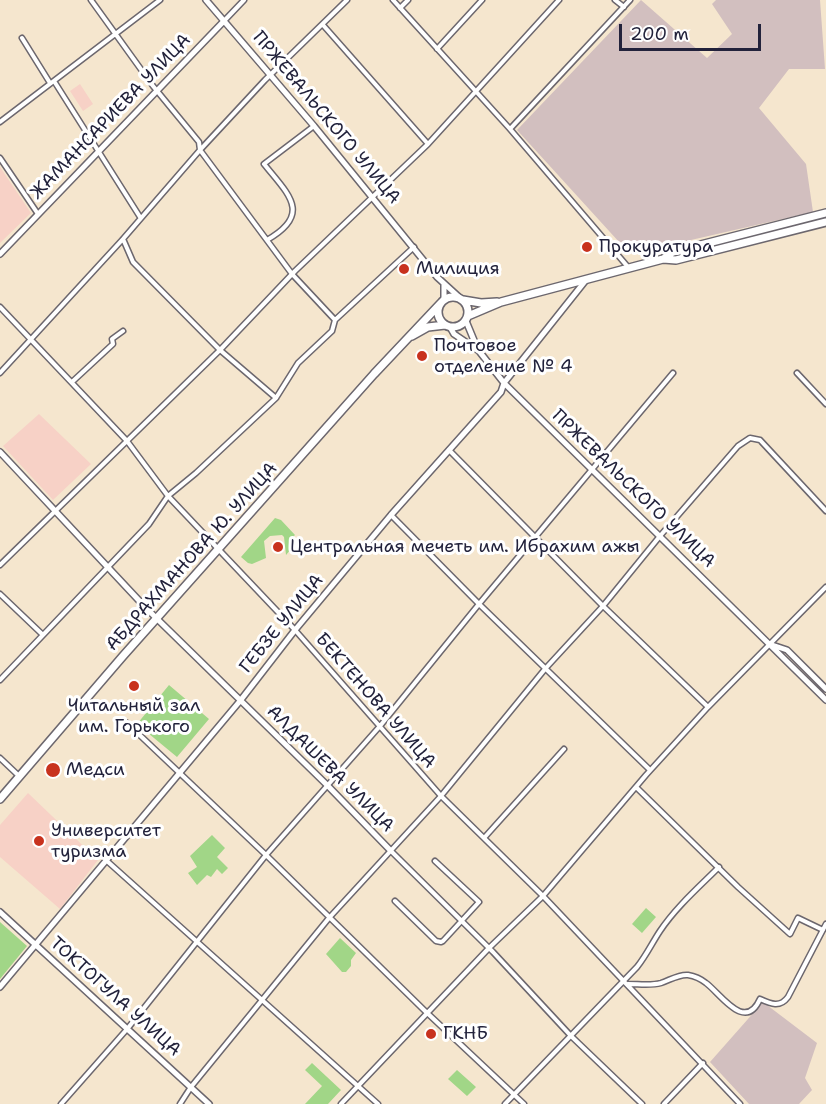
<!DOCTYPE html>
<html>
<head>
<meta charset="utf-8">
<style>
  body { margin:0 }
  #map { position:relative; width:826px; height:1104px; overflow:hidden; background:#f5e6ce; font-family:"Shantell Sans",sans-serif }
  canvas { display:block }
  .scale { position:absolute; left:619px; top:24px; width:142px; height:27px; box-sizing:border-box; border:3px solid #22223b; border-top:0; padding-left:8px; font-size:18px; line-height:21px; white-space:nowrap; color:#22223b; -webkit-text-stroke:4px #fff; paint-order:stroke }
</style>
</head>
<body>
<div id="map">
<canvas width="826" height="1104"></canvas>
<div class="scale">200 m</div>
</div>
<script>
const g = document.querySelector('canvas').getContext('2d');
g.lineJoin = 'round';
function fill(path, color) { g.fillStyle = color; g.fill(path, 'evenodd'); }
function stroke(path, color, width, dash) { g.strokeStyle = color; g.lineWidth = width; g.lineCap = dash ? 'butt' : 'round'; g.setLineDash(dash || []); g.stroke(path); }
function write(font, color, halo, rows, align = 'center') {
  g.font = font + ' "Shantell Sans",sans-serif'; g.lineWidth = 6; g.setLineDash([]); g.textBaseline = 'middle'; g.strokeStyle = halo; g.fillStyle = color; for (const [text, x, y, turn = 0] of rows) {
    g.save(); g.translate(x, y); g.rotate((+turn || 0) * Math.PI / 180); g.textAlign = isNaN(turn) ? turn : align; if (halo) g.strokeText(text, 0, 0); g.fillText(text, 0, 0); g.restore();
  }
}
fill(new Path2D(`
  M 80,84 L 93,104 L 83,111 L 70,91 Z
  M 0,167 L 31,213 L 0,243 Z
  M 39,414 L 91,464 L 53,500 L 3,446 Z
  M 28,793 L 98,860 L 60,909 L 0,857 L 0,825 Z`), '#f7d1c6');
fill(new Path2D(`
  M 641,0 L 707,58 L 732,34 L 712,4 L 716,0 L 820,0 L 825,69 L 789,69 L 759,108 L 806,164 L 813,212 L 630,254 L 517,130 Z
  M 763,1002 L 817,1043 L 805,1078 L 812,1090 L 799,1104 L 749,1104 L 710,1062 Z`), '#d2bfbf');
fill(new Path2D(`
  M 275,518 L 281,520 L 295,535 L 290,540 L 291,549 L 286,555 L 284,537 L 282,535 L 270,536 L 264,541 L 266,558 L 252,564 L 248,563 L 241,557 Z
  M 169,685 L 209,719 L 177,757 L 137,724 Z
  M 212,835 L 225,848 L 217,857 L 228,868 L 222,874 L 217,869 L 211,877 L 207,875 L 197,885 L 188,873 L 197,867 L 190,856 Z
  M 646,908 L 656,917 L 642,933 L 632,924 Z
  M 0,922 L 27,946 L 0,979 Z
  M 340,938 L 356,953 L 351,960 L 351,966 L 346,972 L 342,972 L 326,954 Z
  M 312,1063 L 341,1090 L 328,1104 L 305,1104 L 322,1086 L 305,1070 Z
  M 457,1070 L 476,1087 L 467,1096 L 448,1079 Z`), '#a1d687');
const street = new Path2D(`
  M 91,0 L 153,86 L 199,142 L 200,150 L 292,274 L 335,320
  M 393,0 L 510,129 L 628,267
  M 615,0 L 624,7
  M 400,8 L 408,0
  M 224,21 L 244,0
  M 323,25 L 428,144
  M 22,38 L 50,83
  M 437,49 L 482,0
  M 54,81 L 140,217
  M 0,122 L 160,0
  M 510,129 L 630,0
  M 0,158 L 38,214
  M 123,239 L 133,262 L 220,350 L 276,398
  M 267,240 C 313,214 288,194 264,164 L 314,126
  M 0,307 L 127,441 L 168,496 L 295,630 L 441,796 L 543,896 L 740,1104
  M 0,373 L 123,239 L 200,150 L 265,80 L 347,0
  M 797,373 L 826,404
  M 72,382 L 113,344 L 112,339 L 123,331
  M 449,450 L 603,606 L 708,707
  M 391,515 L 479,604 L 650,770
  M 0,565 L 220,350 L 295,271 L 428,144 L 559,0
  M 0,594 L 43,635
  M 0,680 L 149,524 L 168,496 L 196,473 L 276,398 L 298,363 L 332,331 L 335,320 L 414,247
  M 127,723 L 266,855 L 424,1010 L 524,1104
  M 0,758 L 19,776
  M 636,787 L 738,887 L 790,934 L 798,918 L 823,930
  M 484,838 L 564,749
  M 390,850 L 493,952 L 571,1036 L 642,1104
  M 107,861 L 378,1104
  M 395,901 L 436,941 L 441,942 L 443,941 L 479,902 L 435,861
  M 628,984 C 639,984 651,986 661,983 C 670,980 679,974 688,975 C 694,976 701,979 706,983 C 720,993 745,1033 760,999 C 771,1004 780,1008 788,997 L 826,924
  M 61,1104 L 128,1028 L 266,855 L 380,726 L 479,604 L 673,373
  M 180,1104 L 191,1087 L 329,918 L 441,796 L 545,669 L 603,606 L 660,536 L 738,446 L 750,438 L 760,440 L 826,511
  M 341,1104 L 489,948 L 543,896 L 646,775 L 708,707 L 826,587
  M 505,1104 L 637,967 C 646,956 652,943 660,931 C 676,907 699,887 719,867
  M 664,1104 L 703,1063`);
const secondary = new Path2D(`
  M 206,0 L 314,126 L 437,277 L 460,298
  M 0,254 L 224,21
  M 444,300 L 444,285
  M 466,321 L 478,350
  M 450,327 L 454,334 L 479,351 L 504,383 L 826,700
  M 0,452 L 146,608 L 327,785 L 390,850
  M 772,645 L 787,650 L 826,689
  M 0,912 L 209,1104
  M 0,987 L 240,701 L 295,630 L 391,515 L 501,392 L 504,383 L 586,280`);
const highway = new Path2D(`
  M 663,259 L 673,252 L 826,213
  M438 312a15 15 0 1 1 30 0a15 15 0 1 1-30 0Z
  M 463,300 L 481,303 L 497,302
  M 468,316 L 501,302 L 663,259 L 676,260 L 826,222
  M 412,336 L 428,327 L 445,325
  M 0,799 L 123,656 L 374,374 L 441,303`);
stroke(street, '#6c676e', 7);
stroke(secondary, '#6c676e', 8);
stroke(highway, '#6c676e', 10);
stroke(street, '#fff', 4);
stroke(secondary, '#fff', 5);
stroke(highway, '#fff', 7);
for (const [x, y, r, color] of [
  [587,247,6,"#c8321e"],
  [404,269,6,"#c8321e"],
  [422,356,6,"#c8321e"],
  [278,547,6,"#c8321e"],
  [134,686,6,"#c8321e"],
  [53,770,8,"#c8321e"],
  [39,841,6,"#c8321e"],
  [431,1034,6,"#c8321e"]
]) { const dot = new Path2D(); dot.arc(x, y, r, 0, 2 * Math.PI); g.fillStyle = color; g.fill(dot); stroke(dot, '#fff', 2); }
write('18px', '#22223b', '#fff', [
  ["ЖАМАНСАРИЕВА УЛИЦА",111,117,-46],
  ["ПРЖЕВАЛЬСКОГО УЛИЦА",326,118,50],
  ["ПРЖЕВАЛЬСКОГО УЛИЦА",633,489,44],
  ["АБДРАХМАНОВА Ю. УЛИЦА",192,557,-48],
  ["ГЕБЗЕ УЛИЦА",282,624,-51],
  ["БЕКТЕНОВА УЛИЦА",375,701,49],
  ["АЛДАШЕВА УЛИЦА",330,769,45],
  ["ТОКТОГУЛА УЛИЦА",115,997,42]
]);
write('18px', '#22223b', '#fff', [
  ["Прокуратура",599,247],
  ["Милиция",416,269],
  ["Почтовое",434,346],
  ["отделение № 4",434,367],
  ["Центральная мечеть им. Ибрахим ажы",290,547],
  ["Читальный зал",134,706,"center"],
  ["им. Горького",134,727,"center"],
  ["Медси",66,770],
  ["Университет",51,831],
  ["туризма",51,852],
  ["ГКНБ",443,1034]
], 'left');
</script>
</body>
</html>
